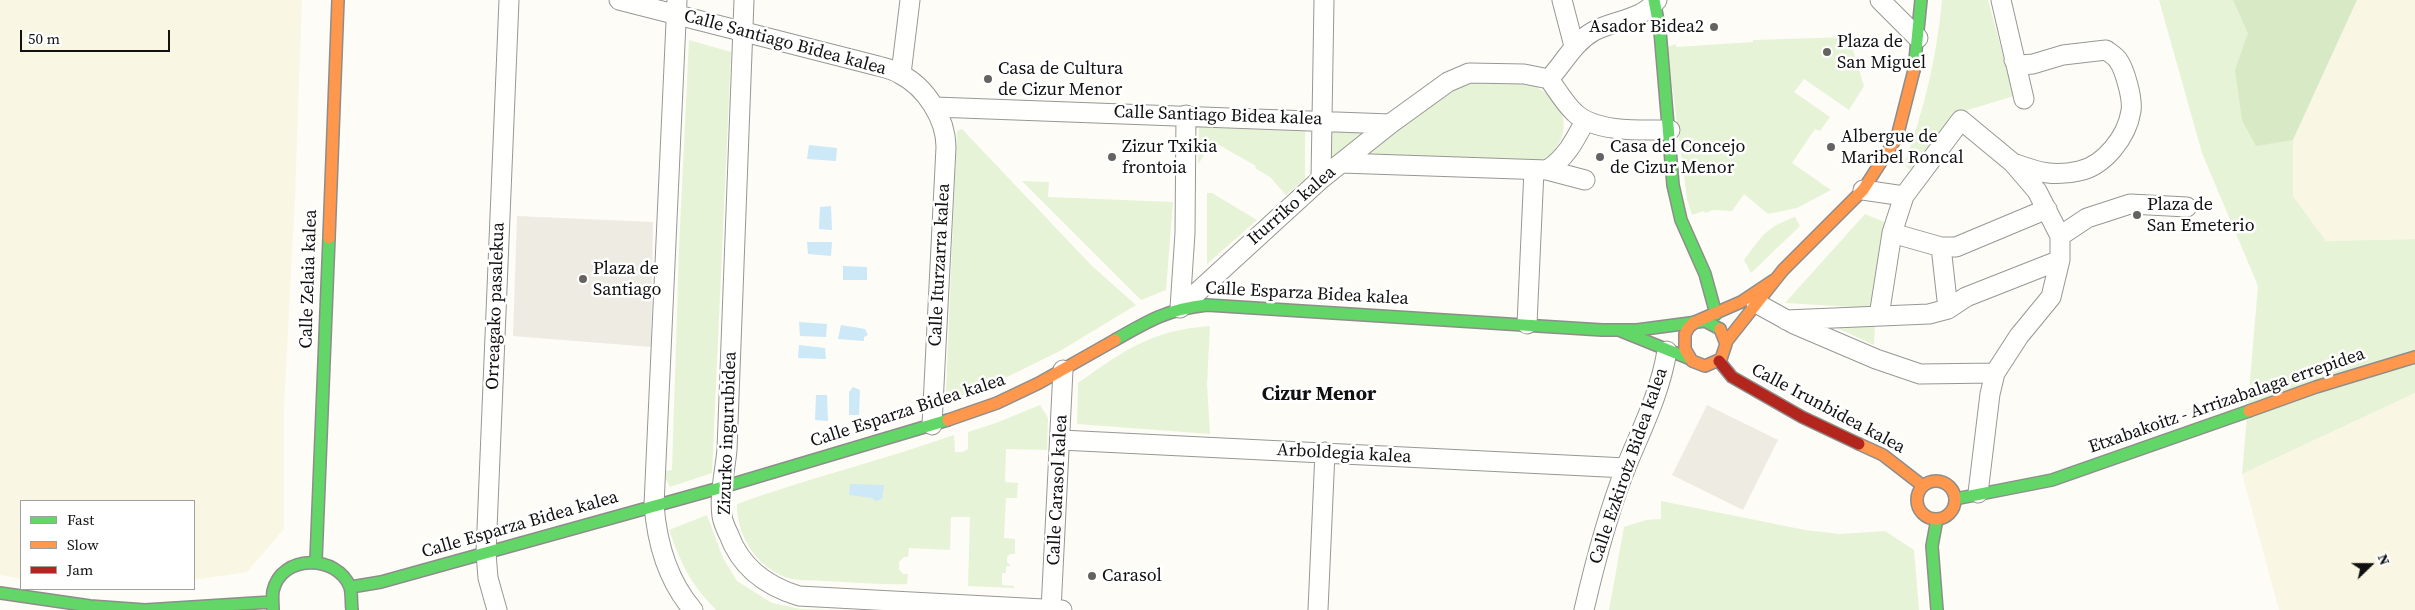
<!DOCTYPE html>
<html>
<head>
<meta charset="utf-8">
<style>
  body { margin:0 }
  #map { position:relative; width:2415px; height:610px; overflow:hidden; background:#fdfcf7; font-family:"Source Serif 4",serif }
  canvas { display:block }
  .legend { position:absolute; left:20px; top:500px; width:175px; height:90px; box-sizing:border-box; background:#fff; border:1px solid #a0a0a0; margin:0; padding:6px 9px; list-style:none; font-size:15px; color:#111 }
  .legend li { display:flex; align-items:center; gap:10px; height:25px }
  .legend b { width:25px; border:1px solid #a0a0a0 }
  .north { position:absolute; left:2345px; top:540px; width:50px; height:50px; -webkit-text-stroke:4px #fff; paint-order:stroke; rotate:68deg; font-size:14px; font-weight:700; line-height:20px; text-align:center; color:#111 }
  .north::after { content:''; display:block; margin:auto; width:18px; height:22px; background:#111; clip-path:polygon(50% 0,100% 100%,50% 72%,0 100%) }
  .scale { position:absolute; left:20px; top:30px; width:150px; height:22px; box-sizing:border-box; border:2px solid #111; border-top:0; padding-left:6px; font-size:15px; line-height:18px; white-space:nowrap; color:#111; -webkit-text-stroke:4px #fff; paint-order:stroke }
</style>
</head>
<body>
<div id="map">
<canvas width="2415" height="610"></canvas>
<ul class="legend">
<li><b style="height:6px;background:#63d668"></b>Fast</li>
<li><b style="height:6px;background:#ff974d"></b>Slow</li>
<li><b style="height:6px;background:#b3261e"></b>Jam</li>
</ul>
<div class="north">N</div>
<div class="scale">50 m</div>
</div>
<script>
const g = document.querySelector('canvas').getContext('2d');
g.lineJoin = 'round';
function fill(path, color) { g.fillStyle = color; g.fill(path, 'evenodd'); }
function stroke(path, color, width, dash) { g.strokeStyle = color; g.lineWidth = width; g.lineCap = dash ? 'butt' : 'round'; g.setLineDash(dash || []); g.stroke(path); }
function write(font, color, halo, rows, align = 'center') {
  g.font = font + ' "Source Serif 4",serif'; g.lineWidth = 5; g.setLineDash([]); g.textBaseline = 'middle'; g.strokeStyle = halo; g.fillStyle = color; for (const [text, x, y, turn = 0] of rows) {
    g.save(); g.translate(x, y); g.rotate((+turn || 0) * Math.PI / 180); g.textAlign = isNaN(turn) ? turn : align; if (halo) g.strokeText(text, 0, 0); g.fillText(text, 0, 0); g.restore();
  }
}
fill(new Path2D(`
  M 0,0 L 302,0 L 295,198 L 284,406 L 284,529 L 247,572 L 194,580 L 194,501 L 21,501 L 21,579 L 0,575 Z
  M 2357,0 L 2415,0 L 2415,239 L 2326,241 L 2293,196 L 2293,140 Z
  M 2415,393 L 2415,610 L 2279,610 L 2242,474 Z`), '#f9f7e4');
fill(new Path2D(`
  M 1942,0 L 1988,0 L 2014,96 L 1961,112 L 1916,168 L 1909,169 L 1904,164 C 1924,111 1937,56 1942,0 Z
  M 2159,0 L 2272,0 L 2293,140 L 2293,196 L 2326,241 L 2415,239 L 2415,393 L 2242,474 L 2258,286 L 2202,153 Z
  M 1849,37 L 1864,86 L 1849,110 L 1804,79 L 1794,92 L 1830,117 L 1820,131 L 1815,129 L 1792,163 L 1831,190 L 1797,208 L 1768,214 L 1744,194 L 1732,211 L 1713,210 L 1705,213 L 1704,211 L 1692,215 L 1687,199 L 1667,47 L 1676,44 L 1676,47 L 1753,42 L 1753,40 Z
  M 689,40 L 731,52 L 712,473 L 670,487 L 662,472 L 672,470 L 679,249 Z
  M 1499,81 C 1507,81 1518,79 1526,82 C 1566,98 1579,134 1542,162 L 1370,159 L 1368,152 L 1438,97 L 1466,83 Z
  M 1199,127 L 1305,131 L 1305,179 L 1286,195 L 1270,177 L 1255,168 L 1256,166 L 1212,141 L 1198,165 Z
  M 1330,128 L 1370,132 L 1332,162 L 1328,161 Z
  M 962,129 L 1092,266 L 1136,305 L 1060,351 L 1007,377 L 959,397 L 952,396 L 946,391 L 957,131 Z
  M 1022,181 L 1049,182 L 1048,197 L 1173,202 L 1166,290 L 1141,300 Z
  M 1207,193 L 1212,193 L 1257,220 L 1207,264 Z
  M 1865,214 L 1887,223 L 1870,308 L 1785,303 Z
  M 1795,217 L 1800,226 L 1751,273 L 1744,260 C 1762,236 1766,227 1795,217 Z
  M 1875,322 L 1874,345 L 1826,323 Z
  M 1210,326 L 1207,384 L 1210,434 L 1077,424 L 1078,383 C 1123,351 1152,330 1210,326 Z
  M 1040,405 L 1048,418 L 1047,450 L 1006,449 L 1005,482 L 1018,483 L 1017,498 L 1006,498 L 1004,538 L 1015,539 L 1015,554 L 1010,554 L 1007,557 L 1007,562 L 1011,566 L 1006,566 L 1006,573 L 1002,573 L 1002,585 L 1014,586 L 1014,588 L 968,586 L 970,517 L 951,517 L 950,550 L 909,548 L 908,557 L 904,557 L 899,562 L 899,569 L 903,574 L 908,574 L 907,584 C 879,585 851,582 823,581 C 812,580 798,581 788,578 C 757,568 736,535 737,504 C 809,478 883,460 954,435 L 955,452 L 962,452 L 968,449 L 968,432 L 996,423 Z
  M 1661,501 L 1805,530 L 1840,534 L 1885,531 L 1914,550 L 1919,610 L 1609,610 L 1624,527 L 1646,520 L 1661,519 Z
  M 707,515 L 723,558 L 737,581 L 772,603 L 801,609 L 829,610 L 716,610 C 690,583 682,566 669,530 Z`), '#e7f3d7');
fill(new Path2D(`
  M 2233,0 L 2357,0 L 2293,140 L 2256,146 L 2242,120 L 2235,70 L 2248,33 Z`), '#d8eac5');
fill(new Path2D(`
  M 517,216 L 653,222 L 651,347 L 513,336 Z
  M 1707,405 L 1778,440 L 1743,510 L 1672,475 Z`), '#edebe2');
fill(new Path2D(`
  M 809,145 L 837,148 L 836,161 L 807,159 Z
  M 831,206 L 832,230 L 819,229 L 820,207 Z
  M 807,242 L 832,242 L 831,256 L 808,254 Z
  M 843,266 L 867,267 L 867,280 L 843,280 Z
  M 799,322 L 827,324 L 826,337 L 800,336 Z
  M 841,325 L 865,329 L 868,335 L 864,337 L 864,341 L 838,339 Z
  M 799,345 L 825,348 L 826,359 L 798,358 Z
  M 853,387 L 860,390 L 859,415 L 849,415 L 849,392 Z
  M 816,395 L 827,395 L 828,421 L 815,420 Z
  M 850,484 L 884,485 L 882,499 L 875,501 L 872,498 L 849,495 Z`), '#cde8f7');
const street = new Path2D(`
  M 619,0 L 878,66 C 885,68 894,70 900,74 C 926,87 946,119 946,147 L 932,425
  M 677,0 L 654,505 C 657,543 668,581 693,610
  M 744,0 L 727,450 C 725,471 719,495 722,516 C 723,522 726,529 729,535 C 741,568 766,586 799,596 L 1062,610
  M 1562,0 L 1574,46
  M 1880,0 L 1918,38
  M 2001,0 L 2024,99
  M 2014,60 L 2021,65 L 2033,64 L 2063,55 L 2106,50 C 2110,53 2115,56 2118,60 C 2125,70 2133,99 2131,111 C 2127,137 2104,166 2079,171 C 2054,177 2038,172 2016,164
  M 901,74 L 910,0
  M 1549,79 C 1557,90 1565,104 1575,113 C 1596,133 1643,130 1670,130
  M 1549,79 C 1564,63 1574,42 1594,31 C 1615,20 1642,20 1657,0
  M 935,107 L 1390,124
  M 1341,163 L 1547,170 C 1566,158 1575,140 1585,121
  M 1547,170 L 1585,180
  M 1321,179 L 1324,0
  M 1863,190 L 1904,196
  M 1892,233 L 1941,247 L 1956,247 L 2047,209
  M 2060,236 L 2087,218 L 2130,204 L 2187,207
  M 1941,247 L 1948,309
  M 1756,303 L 1794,324 L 1876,359 L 1920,374 L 1995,373
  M 1180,308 L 1321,179 L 1390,124 L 1448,82 L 1469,73 L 1524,74 L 1549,79
  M 1180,308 L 1185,233 L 1186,115
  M 1879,316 L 1892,233 L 1904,196 L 1961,120 L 2013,163 L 2037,191 L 2060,236 L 2060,260 L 2051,297 L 2019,336 L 1995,373 L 1990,394 L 1978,493
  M 1786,320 L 1929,314 L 1948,309 L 1966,297 L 2060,260
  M 1527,324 L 1534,170
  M 1061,440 L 1626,468
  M 497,610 L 488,578 L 486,553 L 509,0
  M 1051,610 L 1063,370
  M 1318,610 L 1325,452
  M 1584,610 C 1595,562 1608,513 1626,467 C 1642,428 1660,393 1667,351`);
const fast = new Path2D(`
  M 1654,0 L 1660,31 L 1673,185 L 1681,220 L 1705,274 L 1716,314
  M 1914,70 L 1921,0
  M 1621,331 L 1688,358
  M 1115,340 C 1148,321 1168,309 1207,305 L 1602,330 L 1637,330 L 1705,321 L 1720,329
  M 1955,499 L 2052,480 L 2249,411
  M 1937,519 L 1932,546 L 1937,610
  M 316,560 L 329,238
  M 351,587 L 381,582 L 723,487 L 948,420
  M 0,593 L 90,606 L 145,610 L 271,602
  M 273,610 C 273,604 272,597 273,591 C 281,554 337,554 350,587 C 352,594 351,603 352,610`);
const slow = new Path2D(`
  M 329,238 L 338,0
  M 1720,329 L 1726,344 L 1721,359 L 1705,366 L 1692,361 L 1685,349 L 1685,334 L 1689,327 L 1695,322 L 1741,302 L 1774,280
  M 1726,342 L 1783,270 L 1863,190 L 1897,137 L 1914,70
  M 2249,411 L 2316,387 L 2415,357
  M 948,420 L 997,403 L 1039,383 L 1115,340
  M 1859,444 L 1883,455 L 1923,486
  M1917 500a19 19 0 1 1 38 0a19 19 0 1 1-38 0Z`);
const jam = new Path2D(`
  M 1719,361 L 1732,377 L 1802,417 L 1859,444`);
stroke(street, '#979795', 21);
stroke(fast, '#8e8d8b', 14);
stroke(slow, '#8e8d8b', 14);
stroke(jam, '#8e8d8b', 14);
stroke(street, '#fffffe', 19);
stroke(fast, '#63d668', 11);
stroke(slow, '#ff974d', 11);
stroke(jam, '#b3261e', 11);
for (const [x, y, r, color] of [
  [1714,27,5,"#646362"],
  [1827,52,5,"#646362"],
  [988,79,5,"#646362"],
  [1831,147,5,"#646362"],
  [1112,157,5,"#646362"],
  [1600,157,5,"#646362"],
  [2137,215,5,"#646362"],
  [583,279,5,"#646362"],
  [1092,576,5,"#646362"]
]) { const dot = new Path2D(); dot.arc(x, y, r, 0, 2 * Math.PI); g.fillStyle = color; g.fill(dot); stroke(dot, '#fff', 2); }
write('18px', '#111', '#fff', [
  ["Asador Bidea2",1704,27,"right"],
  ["Plaza de",1837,42],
  ["San Miguel",1837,63],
  ["Casa de Cultura",998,69],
  ["de Cizur Menor",998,90],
  ["Albergue de",1841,137],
  ["Maribel Roncal",1841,158],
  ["Zizur Txikia",1122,147],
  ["frontoia",1122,168],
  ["Casa del Concejo",1610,147],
  ["de Cizur Menor",1610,168],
  ["Plaza de",2147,205],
  ["San Emeterio",2147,226],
  ["Plaza de",593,269],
  ["Santiago",593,290],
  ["Carasol",1102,576]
], 'left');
write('18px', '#111', '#fff', [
  ["Calle Santiago Bidea kalea",785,43,15],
  ["Calle Santiago Bidea kalea",1218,116,2],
  ["Iturriko kalea",1292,206,-41],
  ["Calle Iturzarra kalea",940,265,-87],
  ["Calle Zelaia kalea",309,279,-88],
  ["Calle Esparza Bidea kalea",1307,294,3],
  ["Orreagako pasalekua",496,306,-88],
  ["Etxabakoitz - Arrizabalaga errepidea",2227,401,-19],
  ["Calle Irunbidea kalea",1828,409,28],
  ["Calle Esparza Bidea kalea",908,411,-18],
  ["Zizurko ingurubidea",728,433,-88],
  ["Arboldegia kalea",1344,454,3],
  ["Calle Ezkirotz Bidea kalea",1629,466,-71],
  ["Calle Carasol kalea",1058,490,-87],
  ["Calle Esparza Bidea kalea",520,525,-16]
]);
write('bold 20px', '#111', '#fff', [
  ["Cizur Menor",1319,395]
]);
</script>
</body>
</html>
